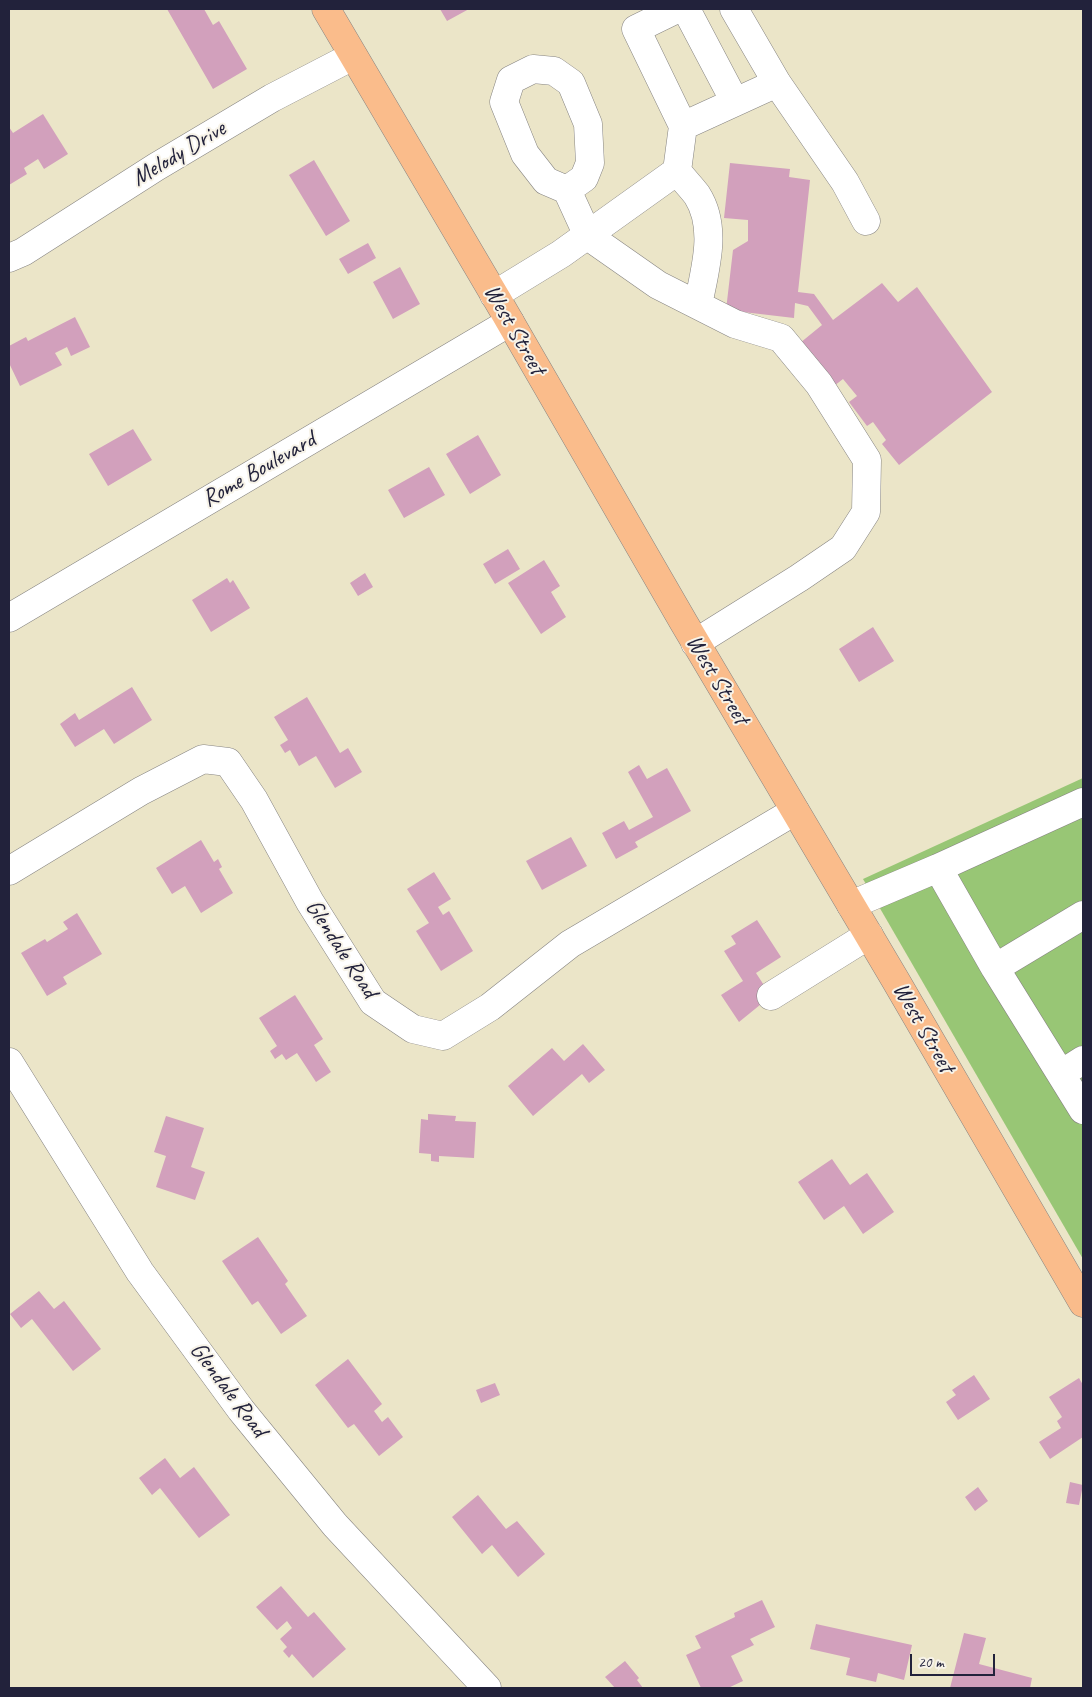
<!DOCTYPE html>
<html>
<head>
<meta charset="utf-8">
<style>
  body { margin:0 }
  #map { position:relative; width:1092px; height:1697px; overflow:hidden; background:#ebe5c8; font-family:Caveat,sans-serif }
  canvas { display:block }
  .frame { position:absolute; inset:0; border:10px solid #22223b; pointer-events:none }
  .scale { position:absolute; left:910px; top:1654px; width:85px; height:22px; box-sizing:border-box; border:2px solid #22223b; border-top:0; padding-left:6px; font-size:15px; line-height:18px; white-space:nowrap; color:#22223b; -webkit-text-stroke:4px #f7f3e8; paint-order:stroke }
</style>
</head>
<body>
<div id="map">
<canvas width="1092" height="1697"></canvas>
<div class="frame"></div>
<div class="scale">20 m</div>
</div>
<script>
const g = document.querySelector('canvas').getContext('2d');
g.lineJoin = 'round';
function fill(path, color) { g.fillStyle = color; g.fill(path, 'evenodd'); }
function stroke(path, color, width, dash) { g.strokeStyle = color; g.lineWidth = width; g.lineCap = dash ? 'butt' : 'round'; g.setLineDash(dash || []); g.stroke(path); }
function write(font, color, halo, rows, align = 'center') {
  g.font = font + ' Caveat,sans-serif'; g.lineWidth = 4; g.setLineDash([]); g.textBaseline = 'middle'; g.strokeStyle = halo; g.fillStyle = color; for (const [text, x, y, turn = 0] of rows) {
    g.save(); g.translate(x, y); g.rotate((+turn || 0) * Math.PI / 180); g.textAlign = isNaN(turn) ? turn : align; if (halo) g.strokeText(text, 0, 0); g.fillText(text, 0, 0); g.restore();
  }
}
fill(new Path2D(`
  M 1083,778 L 1083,1259 L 863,879 Z`), '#98c675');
fill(new Path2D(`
  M 167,9 L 204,9 L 213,25 L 219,21 L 247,69 L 213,89 Z
  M 440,9 L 469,9 L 447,21 Z
  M 43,114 L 68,154 L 44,169 L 38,159 L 24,168 L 27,174 L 9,185 L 9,127 L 13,133 Z
  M 314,160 L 350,221 L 326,236 L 289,175 Z
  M 730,163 L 790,169 L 789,177 L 810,180 L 798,292 L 814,294 L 833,320 L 882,283 L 898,302 L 917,287 L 992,392 L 899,465 L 882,444 L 886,440 L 873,422 L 867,426 L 849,402 L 857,396 L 843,379 L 834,386 L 800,343 L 822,325 L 808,306 L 795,303 L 794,318 L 726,310 L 733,250 L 748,241 L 748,220 L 724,218 Z
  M 368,243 L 376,258 L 348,274 L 339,259 Z
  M 400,267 L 420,304 L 393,319 L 373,282 Z
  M 75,317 L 90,347 L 71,356 L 67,347 L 55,353 L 62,365 L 20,386 L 9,363 L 9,346 L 26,337 L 28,341 Z
  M 133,429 L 152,460 L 108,486 L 89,454 Z
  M 478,435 L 501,475 L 470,494 L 446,454 Z
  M 429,467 L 445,495 L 404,518 L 388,490 Z
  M 508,549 L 520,569 L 495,584 L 483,564 Z
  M 544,560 L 560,586 L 551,592 L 566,617 L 541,634 L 508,583 Z
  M 365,573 L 373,587 L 358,596 L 350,583 Z
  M 227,578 L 230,583 L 233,580 L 250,608 L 211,632 L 192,600 Z
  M 873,627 L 894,661 L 859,682 L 839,649 Z
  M 132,687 L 152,720 L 114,744 L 104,729 L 75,747 L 60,724 L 75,713 L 79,720 Z
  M 307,697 L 340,753 L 348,748 L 362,772 L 335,788 L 316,756 L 299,766 L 290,750 L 285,753 L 280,745 L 288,740 L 274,717 Z
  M 639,765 L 647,779 L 667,768 L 691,811 L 635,842 L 638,847 L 616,859 L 602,833 L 624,821 L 629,830 L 653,817 L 628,772 Z
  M 571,837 L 587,866 L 542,890 L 526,861 Z
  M 201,840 L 214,862 L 218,859 L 222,867 L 219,869 L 233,893 L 201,913 L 185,886 L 172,894 L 156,868 Z
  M 434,872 L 451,899 L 438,907 L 443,915 L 449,911 L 473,951 L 441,971 L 416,931 L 429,923 L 407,889 Z
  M 77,913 L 102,954 L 63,977 L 67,984 L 47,996 L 21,953 L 45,939 L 47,942 L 68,929 L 63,922 Z
  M 757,920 L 781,957 L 756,973 L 771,996 L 739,1022 L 721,995 L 743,981 L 724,951 L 736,944 L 731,936 Z
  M 295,995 L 323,1039 L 314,1045 L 331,1072 L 316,1082 L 297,1053 L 286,1060 L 282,1054 L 275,1059 L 270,1051 L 277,1046 L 259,1018 Z
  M 583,1044 L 605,1070 L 589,1083 L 582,1074 L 533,1116 L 508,1086 L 552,1048 L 564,1061 Z
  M 428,1114 L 456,1116 L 455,1121 L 476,1122 L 474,1158 L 439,1156 L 439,1162 L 431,1161 L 431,1154 L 419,1153 L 421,1119 L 428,1120 Z
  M 166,1116 L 204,1128 L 191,1167 L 205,1172 L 195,1200 L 156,1187 L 166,1156 L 154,1152 Z
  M 832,1159 L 850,1185 L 867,1173 L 894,1212 L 863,1234 L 844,1206 L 824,1220 L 798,1182 Z
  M 258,1237 L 288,1281 L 285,1284 L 307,1316 L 281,1334 L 258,1301 L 252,1305 L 222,1261 Z
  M 39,1291 L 54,1309 L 64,1301 L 101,1349 L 73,1371 L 32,1319 L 21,1328 L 10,1314 Z
  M 348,1359 L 382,1404 L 374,1411 L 382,1422 L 388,1417 L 403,1437 L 379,1456 L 354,1424 L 348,1428 L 315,1385 Z
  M 974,1375 L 990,1399 L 958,1420 L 946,1402 L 956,1395 L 952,1390 Z
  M 1079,1378 L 1083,1385 L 1083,1437 L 1050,1459 L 1039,1442 L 1061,1428 L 1057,1421 L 1062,1417 L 1049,1397 Z
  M 495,1383 L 500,1395 L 481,1403 L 476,1390 Z
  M 165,1458 L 180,1478 L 194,1467 L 230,1515 L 199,1538 L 160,1488 L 152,1495 L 139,1478 Z
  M 1070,1482 L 1083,1485 L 1079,1505 L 1066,1503 Z
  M 978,1487 L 988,1501 L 975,1511 L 965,1497 Z
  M 478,1495 L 506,1529 L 517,1521 L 545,1554 L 518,1577 L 492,1545 L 482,1554 L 452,1517 Z
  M 281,1586 L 308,1617 L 314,1612 L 346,1649 L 313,1678 L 292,1654 L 289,1658 L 283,1651 L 287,1647 L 280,1639 L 292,1628 L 287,1621 L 277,1630 L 256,1607 Z
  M 762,1600 L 775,1627 L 750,1639 L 754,1645 L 731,1656 L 743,1681 L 728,1688 L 701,1688 L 686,1655 L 701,1648 L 695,1636 L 735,1617 L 734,1613 Z
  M 816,1624 L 912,1645 L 904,1680 L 878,1673 L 876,1682 L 846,1675 L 850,1658 L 810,1649 Z
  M 964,1633 L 986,1638 L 979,1664 L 1032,1678 L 1030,1688 L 950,1688 Z
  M 625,1661 L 639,1678 L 637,1680 L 643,1688 L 615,1688 L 605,1677 Z`), '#d2a0bc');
const minor = new Path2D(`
  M 686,9 L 735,102
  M 734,9 L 777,83 L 845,182 L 866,221
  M 683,126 L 777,83
  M 677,171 C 683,179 691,187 697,195 C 718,228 705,269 698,305
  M 567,190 L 584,178 L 590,163 L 588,124 L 571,83 L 554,71 L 533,69 L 511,80 L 504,102 L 525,154 L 546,181 L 567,190 L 588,236 L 658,285 L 735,324 L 781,338 L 819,384 L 867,460 L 866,512 L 843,548 L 799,578 L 695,643
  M 9,258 L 23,252 L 156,167 L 272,98 L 353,56
  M 494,295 L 561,254 L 677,171 L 683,126 L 636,29 L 677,9
  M 9,618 L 510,322
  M 1083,802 L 938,868 L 995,968 L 1083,1110
  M 9,871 L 141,791 L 203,759 L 228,762 L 254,800 L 310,902 L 373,1002 L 413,1029 L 443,1036 L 490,1007 L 570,944 L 795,811
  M 851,905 L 938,868
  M 995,968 L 1083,915
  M 771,996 L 869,935
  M 9,1062 L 140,1272 L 241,1410 L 335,1525 L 487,1688
  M 1061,1074 L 1083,1060`);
const major = new Path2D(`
  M 326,9 L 498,301 L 684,623 L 896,981 L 1083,1303`);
stroke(minor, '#868482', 29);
stroke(major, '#868482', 29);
stroke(minor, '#fff', 28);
stroke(major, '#fabc8b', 28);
write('24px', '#22223b', '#f7f3e8', [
  ["Melody Drive",179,154,-31],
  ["West Street",514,330,60],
  ["Rome Boulevard",259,470,-30],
  ["West Street",717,680,59],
  ["Glendale Road",341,949,57],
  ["West Street",923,1028,60],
  ["Glendale Road",228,1390,53]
]);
</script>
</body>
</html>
